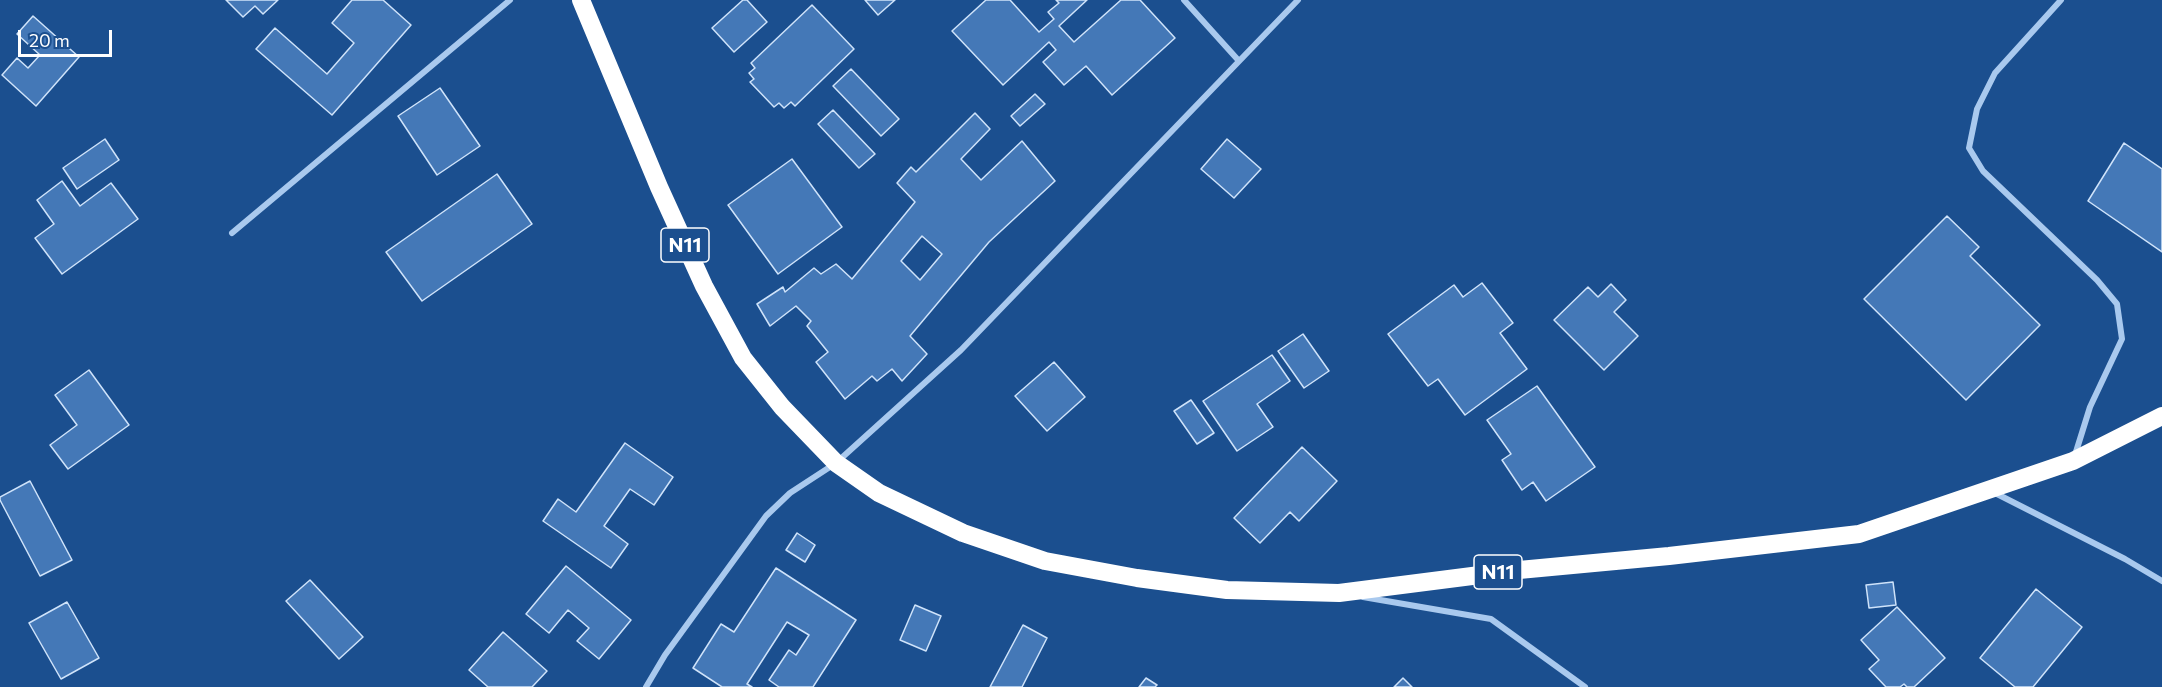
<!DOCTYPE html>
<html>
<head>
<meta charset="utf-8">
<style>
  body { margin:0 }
  #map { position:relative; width:2162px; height:687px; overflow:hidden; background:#1b4f8f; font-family:Commissioner,sans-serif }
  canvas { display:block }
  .scale { position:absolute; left:18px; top:30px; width:94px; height:27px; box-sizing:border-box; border:3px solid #fff; border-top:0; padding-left:8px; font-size:18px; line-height:21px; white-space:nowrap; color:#fff; -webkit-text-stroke:4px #1b4f8f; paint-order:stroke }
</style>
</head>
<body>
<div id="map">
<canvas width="2162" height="687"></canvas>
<div class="scale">20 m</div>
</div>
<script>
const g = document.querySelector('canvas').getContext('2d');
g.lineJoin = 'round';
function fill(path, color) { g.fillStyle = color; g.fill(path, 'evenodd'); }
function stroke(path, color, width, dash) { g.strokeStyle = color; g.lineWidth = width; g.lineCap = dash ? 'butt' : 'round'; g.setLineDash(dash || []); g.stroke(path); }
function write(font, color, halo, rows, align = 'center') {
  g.font = font + ' Commissioner,sans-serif'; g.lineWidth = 5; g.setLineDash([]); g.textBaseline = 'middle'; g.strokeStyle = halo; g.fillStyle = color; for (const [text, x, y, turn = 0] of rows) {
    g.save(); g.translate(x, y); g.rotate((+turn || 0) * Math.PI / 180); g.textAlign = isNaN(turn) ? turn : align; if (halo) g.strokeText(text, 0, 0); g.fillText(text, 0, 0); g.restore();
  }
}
const building = new Path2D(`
  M 226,0 L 278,0 L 263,14 L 255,6 L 243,17 Z
  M 352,0 L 383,0 L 411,25 L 332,115 L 256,49 L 275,28 L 327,74 L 354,43 L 332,23 Z
  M 743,0 L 747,0 L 767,22 L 734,52 L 712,28 Z
  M 865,0 L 895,0 L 878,15 Z
  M 986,0 L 1010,0 L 1039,32 L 1054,19 L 1048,12 L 1059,3 L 1056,0 L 1087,0 L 1059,26 L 1074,42 L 1121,0 L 1140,0 L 1175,38 L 1112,95 L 1086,66 L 1064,85 L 1043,62 L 1056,50 L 1049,42 L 1003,85 L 952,31 Z
  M 812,5 L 854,49 L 795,106 L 791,102 L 784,108 L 779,103 L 774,107 L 750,82 L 754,79 L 749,73 L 755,68 L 751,63 Z
  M 33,16 L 79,57 L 36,106 L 2,75 L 17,58 L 28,68 L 40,55 L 17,34 Z
  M 851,69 L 899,119 L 881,136 L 833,86 Z
  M 440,88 L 480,146 L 437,175 L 398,116 Z
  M 1035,94 L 1045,104 L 1020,126 L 1011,116 Z
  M 833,110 L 875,154 L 859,168 L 818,124 Z
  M 975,113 L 990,129 L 961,159 L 981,180 L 1022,141 L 1055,181 L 989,242 L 910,336 L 927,354 L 902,381 L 892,369 L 877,381 L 872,376 L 845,399 L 816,362 L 828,352 L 807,326 L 811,321 L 796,306 L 770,326 L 757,304 L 783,287 L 785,292 L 814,268 L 821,274 L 836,264 L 852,279 L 915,202 L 897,183 L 911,167 L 916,172 ZM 922,236 L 942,254 L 920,280 L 901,261 Z
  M 105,139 L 119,160 L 77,189 L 63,168 Z
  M 1227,139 L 1261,169 L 1234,198 L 1201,169 Z
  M 2124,143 L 2162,169 L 2162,252 L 2088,201 Z
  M 792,159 L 842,227 L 778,274 L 728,205 Z
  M 497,174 L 532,224 L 422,301 L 386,252 Z
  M 62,181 L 80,206 L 111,183 L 138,219 L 62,274 L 35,238 L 54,224 L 37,200 Z
  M 1947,216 L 1979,247 L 1970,256 L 2040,325 L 1966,400 L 1864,299 Z
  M 1482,283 L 1513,323 L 1500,333 L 1527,369 L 1465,415 L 1438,379 L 1428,386 L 1388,334 L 1454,285 L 1463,297 Z
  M 1611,284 L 1626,300 L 1614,312 L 1638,336 L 1604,370 L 1554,320 L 1588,287 L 1598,297 Z
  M 1303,334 L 1329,371 L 1304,388 L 1278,351 Z
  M 1272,355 L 1290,381 L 1257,404 L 1273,427 L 1237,451 L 1203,401 Z
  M 1054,362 L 1085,397 L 1047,431 L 1015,396 Z
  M 89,370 L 129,425 L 68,469 L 50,445 L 77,425 L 55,395 Z
  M 1537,386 L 1595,467 L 1546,501 L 1533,482 L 1522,490 L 1502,460 L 1511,454 L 1487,420 Z
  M 1191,400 L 1214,433 L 1197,444 L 1174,411 Z
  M 625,443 L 673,477 L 654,505 L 630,489 L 604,526 L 628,544 L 611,568 L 543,521 L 558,499 L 576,512 Z
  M 1302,447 L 1337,481 L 1299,521 L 1290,512 L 1260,543 L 1234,518 Z
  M 30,481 L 72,560 L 40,576 L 0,500 L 0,497 Z
  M 797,533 L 815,545 L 805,562 L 786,550 Z
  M 566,566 L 631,620 L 599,659 L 577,641 L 589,628 L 568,610 L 549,633 L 526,614 Z
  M 776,568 L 856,620 L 813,687 L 779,687 L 769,680 L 789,650 L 796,655 L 809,635 L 787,622 L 747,684 L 752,687 L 722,687 L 693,668 L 721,624 L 734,632 Z
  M 310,580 L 363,637 L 339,659 L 286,601 Z
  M 1893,582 L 1896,605 L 1869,608 L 1866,585 Z
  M 2036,589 L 2082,627 L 2033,687 L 2015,687 L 1980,658 Z
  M 67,602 L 99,658 L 61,679 L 29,623 Z
  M 915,605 L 941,616 L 926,651 L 900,640 Z
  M 1897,607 L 1945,658 L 1914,687 L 1907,687 L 1904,684 L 1900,687 L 1886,687 L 1869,669 L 1879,660 L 1861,640 Z
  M 1023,625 L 1047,638 L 1022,687 L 990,687 Z
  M 503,632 L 547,671 L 532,687 L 488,687 L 469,670 Z
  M 1146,678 L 1157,685 L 1155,687 L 1139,687 Z
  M 1403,678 L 1412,687 L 1394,687 Z`);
fill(building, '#4478b7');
stroke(building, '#cfe3fa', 1.5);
stroke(new Path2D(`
  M 1184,0 L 1239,61
  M 2061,0 L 1995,73 L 1977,109 L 1969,148 L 1983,171 L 2097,280 L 2117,304 L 2122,339 L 2090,407 L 2075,455
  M 232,233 L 510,0
  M 1995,493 L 2125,559 L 2162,581
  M 1363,597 L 1491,619 L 1585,687
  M 646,687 L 665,655 L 766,516 L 790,493 L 836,463 L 961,350 L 1298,0`), '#a9c9ee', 6);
stroke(new Path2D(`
  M 581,0 L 659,187 L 704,286 L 743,358 L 782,407 L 836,463 L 879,493 L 963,533 L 1045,561 L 1137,578 L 1227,590 L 1339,593 L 1519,570 L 1669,556 L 1859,534 L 2073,461 L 2162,416`), '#fff', 18);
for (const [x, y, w] of [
  [685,245,48],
  [1498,572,48]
]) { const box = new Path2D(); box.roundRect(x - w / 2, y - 17, w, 34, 4.5); g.fillStyle = '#1b4f8f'; g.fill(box); stroke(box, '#fff', 1.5); }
write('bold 20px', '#fff', null, [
  ["N11",685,245],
  ["N11",1498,572]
]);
</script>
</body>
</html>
